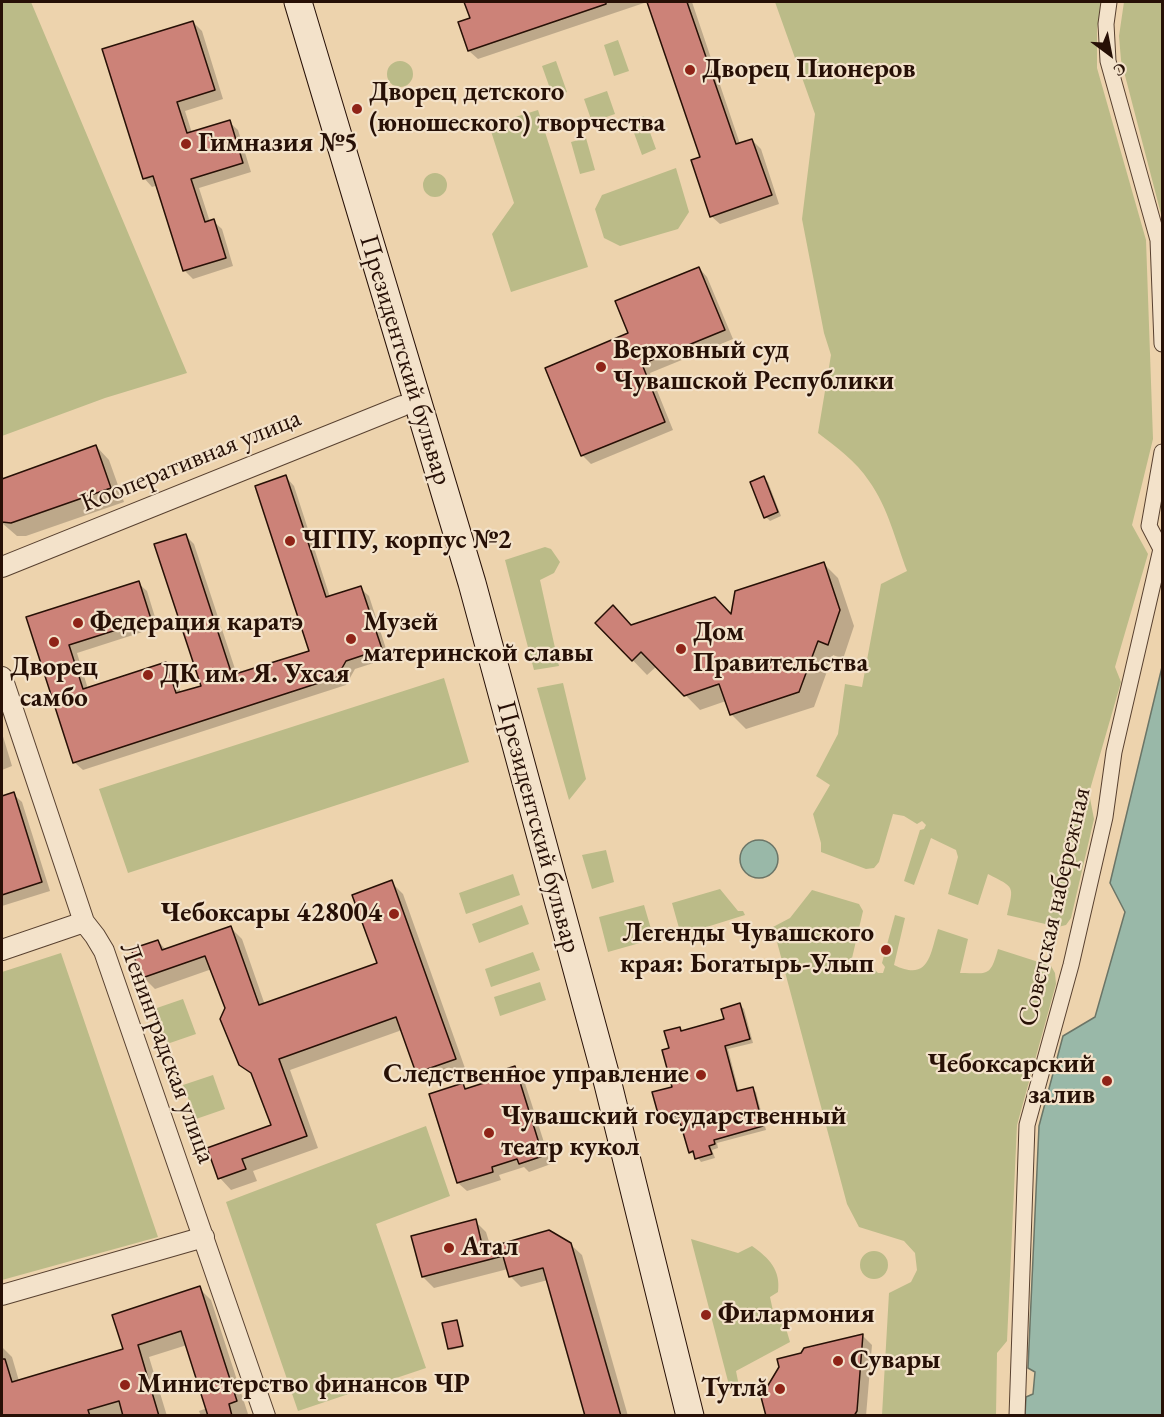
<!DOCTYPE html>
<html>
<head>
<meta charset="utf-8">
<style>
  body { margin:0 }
  #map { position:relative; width:1164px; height:1417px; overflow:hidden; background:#edd3ad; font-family:"EB Garamond",serif }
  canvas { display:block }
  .frame { position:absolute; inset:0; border:3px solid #271006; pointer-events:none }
  .north { position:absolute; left:1080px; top:24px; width:60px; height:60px; -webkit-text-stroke:4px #f3e2ca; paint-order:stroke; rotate:148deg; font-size:16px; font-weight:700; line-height:24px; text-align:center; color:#271006 }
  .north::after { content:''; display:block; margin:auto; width:21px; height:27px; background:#271006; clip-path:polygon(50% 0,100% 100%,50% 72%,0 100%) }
</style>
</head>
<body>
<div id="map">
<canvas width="1164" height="1417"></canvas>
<div class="frame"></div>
<div class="north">С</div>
</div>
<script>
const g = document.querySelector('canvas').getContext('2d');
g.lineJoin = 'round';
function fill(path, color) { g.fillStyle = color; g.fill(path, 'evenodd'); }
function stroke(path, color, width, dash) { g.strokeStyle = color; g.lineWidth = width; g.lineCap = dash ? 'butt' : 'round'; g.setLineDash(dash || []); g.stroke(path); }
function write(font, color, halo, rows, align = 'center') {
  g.font = font + ' "EB Garamond",serif'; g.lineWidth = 4.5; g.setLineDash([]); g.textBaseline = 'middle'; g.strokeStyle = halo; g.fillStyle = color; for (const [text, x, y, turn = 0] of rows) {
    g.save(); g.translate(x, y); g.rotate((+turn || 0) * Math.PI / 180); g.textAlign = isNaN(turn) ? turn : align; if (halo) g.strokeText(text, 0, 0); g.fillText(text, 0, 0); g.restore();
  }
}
fill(new Path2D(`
  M 2,2 L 31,2 L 187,373 L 105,398 L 2,436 Z
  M 775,2 L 1102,2 L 1097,29 L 1097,68 L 1146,240 L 1153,439 L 1132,525 L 1148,554 L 1115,667 L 1121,682 L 1089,793 L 1094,819 L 1071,918 L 1066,925 L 1058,927 L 1007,915 C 1014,885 1015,888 988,874 L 978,905 L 948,894 L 958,857 L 956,850 L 931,838 L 914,885 L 904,881 L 920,830 L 924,829 L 926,825 L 922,821 L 917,824 L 904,816 L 893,814 L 879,862 L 874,868 L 866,869 L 821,852 L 821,843 L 813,814 L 830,785 L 816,776 L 838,734 L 845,684 L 862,687 L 881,584 L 907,571 C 896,542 888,507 869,481 C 856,461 836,447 818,433 L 831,355 L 824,333 L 802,219 L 815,114 Z
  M 1124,2 L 1162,2 L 1162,218 L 1121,60 L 1119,36 Z
  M 618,40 L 629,71 L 614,76 L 604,45 Z
  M387 74a13 13 0 1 1 26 0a13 13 0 1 1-26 0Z
  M 556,61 L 567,92 L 553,97 L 542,66 Z
  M 607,91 L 615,114 L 592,122 L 584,99 Z
  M 538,110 L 588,267 L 511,292 L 492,234 L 514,203 L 489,125 Z
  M 644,116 L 656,149 L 642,155 L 630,122 Z
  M 586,138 L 595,170 L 580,174 L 571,142 Z
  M 676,168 L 689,212 L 678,229 L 620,246 L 604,238 L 595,209 L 602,195 Z
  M423 185a12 12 0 1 1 24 0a12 12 0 1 1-24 0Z
  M 545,547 L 551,549 L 560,562 L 554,573 L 540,580 L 559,666 L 534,670 L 505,560 Z
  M 444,678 L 469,762 L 128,873 L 99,789 Z
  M 563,683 L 586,779 L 569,800 L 537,688 Z
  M 606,850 L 614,882 L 592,889 L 582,855 Z
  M 513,874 L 520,895 L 466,914 L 459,893 Z
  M 720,889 L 738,911 L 743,911 L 745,915 L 681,935 L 672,903 Z
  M 812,890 L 859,904 L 863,911 L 849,971 L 875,970 L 878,973 L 883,973 L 885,967 L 882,963 L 895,915 L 905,918 L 894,965 C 929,982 930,955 938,929 L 968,939 L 960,973 C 988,973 990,978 998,949 L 1051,966 L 1055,973 L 1056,984 L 1017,1125 L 1007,1341 L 997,1353 L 996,1415 L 882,1415 L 889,1293 L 911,1282 L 917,1270 L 915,1253 L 904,1241 L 859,1227 L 847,1204 L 773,927 L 790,918 Z
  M 522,905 L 529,924 L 479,943 L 472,924 Z
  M 644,905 L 654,939 L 608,952 L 599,917 Z
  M 533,952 L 540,970 L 491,987 L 485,969 Z
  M 61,953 L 158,1237 L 2,1280 L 2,972 Z
  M 540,982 L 546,1000 L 500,1016 L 494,997 Z
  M 183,999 L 196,1034 L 167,1044 L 154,1009 Z
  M 213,1075 L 225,1109 L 196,1119 L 183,1085 Z
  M 426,1126 L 450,1196 L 376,1224 L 426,1368 L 298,1411 L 226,1202 Z
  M 691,1239 L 738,1253 L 752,1246 C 769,1258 781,1270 778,1292 L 770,1297 L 773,1311 L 782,1315 L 790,1342 L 736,1371 L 739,1386 L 730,1389 Z
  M860 1265a14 14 0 1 1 28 0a14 14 0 1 1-28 0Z`), '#bb8');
const water = new Path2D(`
  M 1162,667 L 1162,1415 L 1025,1415 L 1026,1397 L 1033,1394 L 1035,1372 L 1028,1368 L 1039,1126 L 1063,1036 L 1095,1017 L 1125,912 L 1110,883 Z
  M740 859a19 19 0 1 1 38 0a19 19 0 1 1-38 0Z`);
fill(water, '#99b8a8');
stroke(water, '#6b7567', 1.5);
fill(new Path2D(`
  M 466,2 L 647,2 L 478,59 L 469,51 L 472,19 Z
  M 649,2 L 692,2 L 740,144 L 752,140 L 761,149 L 779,204 L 720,224 L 711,216 L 702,158 Z
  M 193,22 L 202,31 L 223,99 L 185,111 L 192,133 L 229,122 L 238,130 L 251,172 L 199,188 L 210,222 L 213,221 L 222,229 L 233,266 L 193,279 L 184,270 L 158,185 L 152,187 L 144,178 Z
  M 699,268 L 707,277 L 733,339 L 650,373 L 673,430 L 591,464 L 582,455 L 630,334 Z
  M 96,446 L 109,460 L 124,502 L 26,536 L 17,536 L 2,523 L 2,481 Z
  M 286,477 L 294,486 L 330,597 L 360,588 L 369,596 L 389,658 L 355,669 L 346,685 L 83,770 L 74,762 L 28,618 L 138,583 L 147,591 L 158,627 L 77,653 L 88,689 L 166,664 L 174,672 L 181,693 L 202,687 L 186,536 L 194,544 L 237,675 L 310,651 Z
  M 764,478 L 768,482 L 781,516 L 770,521 L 766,517 Z
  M 823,563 L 838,578 L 854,626 L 843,659 L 833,655 L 814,707 L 746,729 L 731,714 L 726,701 L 700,710 L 657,666 L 647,675 L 597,623 L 632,626 L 732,616 Z
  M 2,733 L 12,766 L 2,770 Z
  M 13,794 L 22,802 L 50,891 L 2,906 L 2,797 Z
  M 391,882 L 403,894 L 466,1071 L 429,1084 L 417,1073 L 402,1030 L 290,1070 L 318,1148 L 253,1171 L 257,1181 L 231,1190 L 220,1178 L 273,1126 L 253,1076 L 241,1064 L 226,1008 L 212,969 L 155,989 L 144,978 L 133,950 L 158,941 L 166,950 L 230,927 L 242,939 L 265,1005 L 378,964 Z
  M 740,1005 L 744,1009 L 753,1043 L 728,1049 L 739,1092 L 752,1088 L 756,1092 L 766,1130 L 717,1143 L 718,1148 L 712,1150 L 715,1158 L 701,1162 L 696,1155 L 690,1152 L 681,1119 L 665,1124 L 661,1120 L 673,1088 L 670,1049 L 680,1028 L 683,1032 L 726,1020 Z
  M 514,1068 L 523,1077 L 551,1164 L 529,1172 L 524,1167 L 499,1175 L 501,1180 L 467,1191 L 458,1183 L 431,1095 L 463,1085 L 468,1090 L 492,1082 Z
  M 475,1221 L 486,1232 L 491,1248 L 570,1244 L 582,1255 L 628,1416 L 587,1416 L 548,1280 L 521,1287 L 510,1276 L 508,1269 L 434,1288 L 423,1277 Z
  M 199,1288 L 211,1300 L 248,1414 L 242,1416 L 201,1416 L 199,1411 L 207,1408 L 187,1345 L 149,1357 L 167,1416 L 2,1416 L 2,1347 L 12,1357 L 19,1381 L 124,1350 Z
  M 457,1321 L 463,1347 L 451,1350 L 449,1348 Z
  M 862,1335 L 872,1345 L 866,1416 L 767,1416 Z`), '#0003');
const building = new Path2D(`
  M 464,2 L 606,2 L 606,4 L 468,51 L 458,22 L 470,18 Z
  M 647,2 L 687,2 L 736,144 L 752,139 L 772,195 L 710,217 L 691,160 L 700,157 Z
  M 193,21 L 215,90 L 177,102 L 187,133 L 230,120 L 243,163 L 191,179 L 205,222 L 214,219 L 226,258 L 183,271 L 153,176 L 143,179 L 102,49 Z
  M 699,267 L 725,330 L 642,364 L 665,422 L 581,456 L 545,368 L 628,333 L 615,301 Z
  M 96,445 L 111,488 L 11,523 L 2,522 L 2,479 Z
  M 286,475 L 326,597 L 361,586 L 382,649 L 346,661 L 337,677 L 73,763 L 26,617 L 139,581 L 151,619 L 69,645 L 83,689 L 166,662 L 176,693 L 201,686 L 154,544 L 186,534 L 232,675 L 309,651 L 255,486 Z
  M 764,476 L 778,512 L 764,518 L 750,482 Z
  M 824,562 L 840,610 L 828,645 L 818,641 L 799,692 L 730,715 L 719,684 L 684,696 L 641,652 L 632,661 L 595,623 L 613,605 L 631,625 L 715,597 L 731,614 L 735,591 Z
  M 14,792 L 42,882 L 2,895 L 2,796 Z
  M 392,880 L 456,1059 L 416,1073 L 396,1017 L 279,1059 L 307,1136 L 242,1159 L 246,1169 L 218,1179 L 207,1148 L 271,1125 L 251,1073 L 239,1065 L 220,1019 L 225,1008 L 205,956 L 142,978 L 131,949 L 158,940 L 162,950 L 231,926 L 259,1005 L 377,963 L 352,895 Z
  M 740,1003 L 750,1039 L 725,1046 L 737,1091 L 753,1087 L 763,1126 L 714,1140 L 715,1144 L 709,1146 L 712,1154 L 695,1159 L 693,1151 L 689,1153 L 678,1115 L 660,1121 L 652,1092 L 672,1087 L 662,1050 L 669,1048 L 664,1031 L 680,1027 L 681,1031 L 724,1019 L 721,1009 Z
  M 515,1066 L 543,1156 L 519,1164 L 517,1159 L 492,1167 L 493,1172 L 457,1183 L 429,1094 L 463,1083 L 465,1089 L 490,1081 L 488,1075 Z
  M 476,1219 L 483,1249 L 549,1230 L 571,1243 L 621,1416 L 585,1416 L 543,1268 L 509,1277 L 503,1256 L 422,1277 L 411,1236 Z
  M 200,1286 L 237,1401 L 229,1404 L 232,1416 L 208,1416 L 181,1331 L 138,1345 L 159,1416 L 123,1416 L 119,1401 L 88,1410 L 90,1416 L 2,1416 L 2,1359 L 5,1359 L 12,1382 L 123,1349 L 112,1315 Z
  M 457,1320 L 463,1346 L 448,1349 L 442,1323 Z
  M 863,1334 L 857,1411 L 854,1416 L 766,1416 L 761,1397 L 779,1367 L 777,1359 L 801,1353 L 804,1348 Z`);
fill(building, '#cc8278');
stroke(building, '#271006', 1.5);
const pedestrian = new Path2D(`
  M 1109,2 L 1106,24 L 1108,61 L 1158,240 L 1162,344
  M 1017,1416 L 1027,1125 L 1071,965 L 1105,817 L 1114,752 L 1161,549 L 1149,526 L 1162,452`);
const minor = new Path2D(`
  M 2,567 L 402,406
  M 2,677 L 84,922 L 95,936 L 104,951 L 265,1416
  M 2,950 L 84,922
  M 2,1295 L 204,1237`);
const secondary = new Path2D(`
  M 298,2 L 472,583 L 608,1084 L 690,1416`);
stroke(pedestrian, '#584130', 17);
stroke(minor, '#584130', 22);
stroke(secondary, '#271006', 29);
stroke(pedestrian, '#f3e2ca', 15);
stroke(minor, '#f3e2ca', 20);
stroke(secondary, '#f3e2ca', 27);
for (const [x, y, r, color] of [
  [690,70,6,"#8f2418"],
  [357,109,6,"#8f2418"],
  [186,144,6,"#8f2418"],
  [601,367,6,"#8f2418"],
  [290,541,6,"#8f2418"],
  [78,623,6,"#8f2418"],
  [351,639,6,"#8f2418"],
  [54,642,6,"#8f2418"],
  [681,649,6,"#8f2418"],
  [148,675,6,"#8f2418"],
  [394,914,6,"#8f2418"],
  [886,950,6,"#8f2418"],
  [701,1075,6,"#8f2418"],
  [1107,1081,6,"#8f2418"],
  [489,1133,6,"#8f2418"],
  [449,1248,6,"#8f2418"],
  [706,1315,6,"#8f2418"],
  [838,1361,6,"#8f2418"],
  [125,1385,6,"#8f2418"],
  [780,1389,6,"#8f2418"]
]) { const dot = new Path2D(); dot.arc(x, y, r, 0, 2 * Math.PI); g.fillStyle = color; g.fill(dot); stroke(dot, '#f3e2ca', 2); }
write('bold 27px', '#271006', '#f3e2ca', [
  ["Дворец Пионеров",702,70],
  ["Дворец детского",369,93],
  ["(юношеского) творчества",369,124],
  ["Гимназия №5",198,144],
  ["Верховный суд",613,351],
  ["Чувашской Республики",613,382],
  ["ЧГПУ, корпус №2",302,541],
  ["Федерация каратэ",90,623],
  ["Музей",363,623],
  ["материнской славы",363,654],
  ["Дом",693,633],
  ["Правительства",693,664],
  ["Дворец",54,668,"center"],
  ["самбо",54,699,"center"],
  ["ДК им. Я. Ухсая",160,675],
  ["Чебоксары 428004",382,914,"right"],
  ["Легенды Чувашского",874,934,"right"],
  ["края: Богатырь-Улып",874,965,"right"],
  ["Чебоксарский",1095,1065,"right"],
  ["залив",1095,1096,"right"],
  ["Следственное управление",689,1075,"right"],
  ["Чувашский государственный",501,1117],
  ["театр кукол",501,1148],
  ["Атал",461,1248],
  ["Филармония",718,1315],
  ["Сувары",850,1361],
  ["Министерство финансов ЧР",137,1385],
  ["Тутлӑ",768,1389,"right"]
], 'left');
write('27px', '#271006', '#f3e2ca', [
  ["Президентский бульвар",405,360,73],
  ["Кооперативная улица",191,461,-22],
  ["Президентский бульвар",538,827,75],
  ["Советская набережная",1055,907,-77],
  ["Ленинградская улица",167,1053,70]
]);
</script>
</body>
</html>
